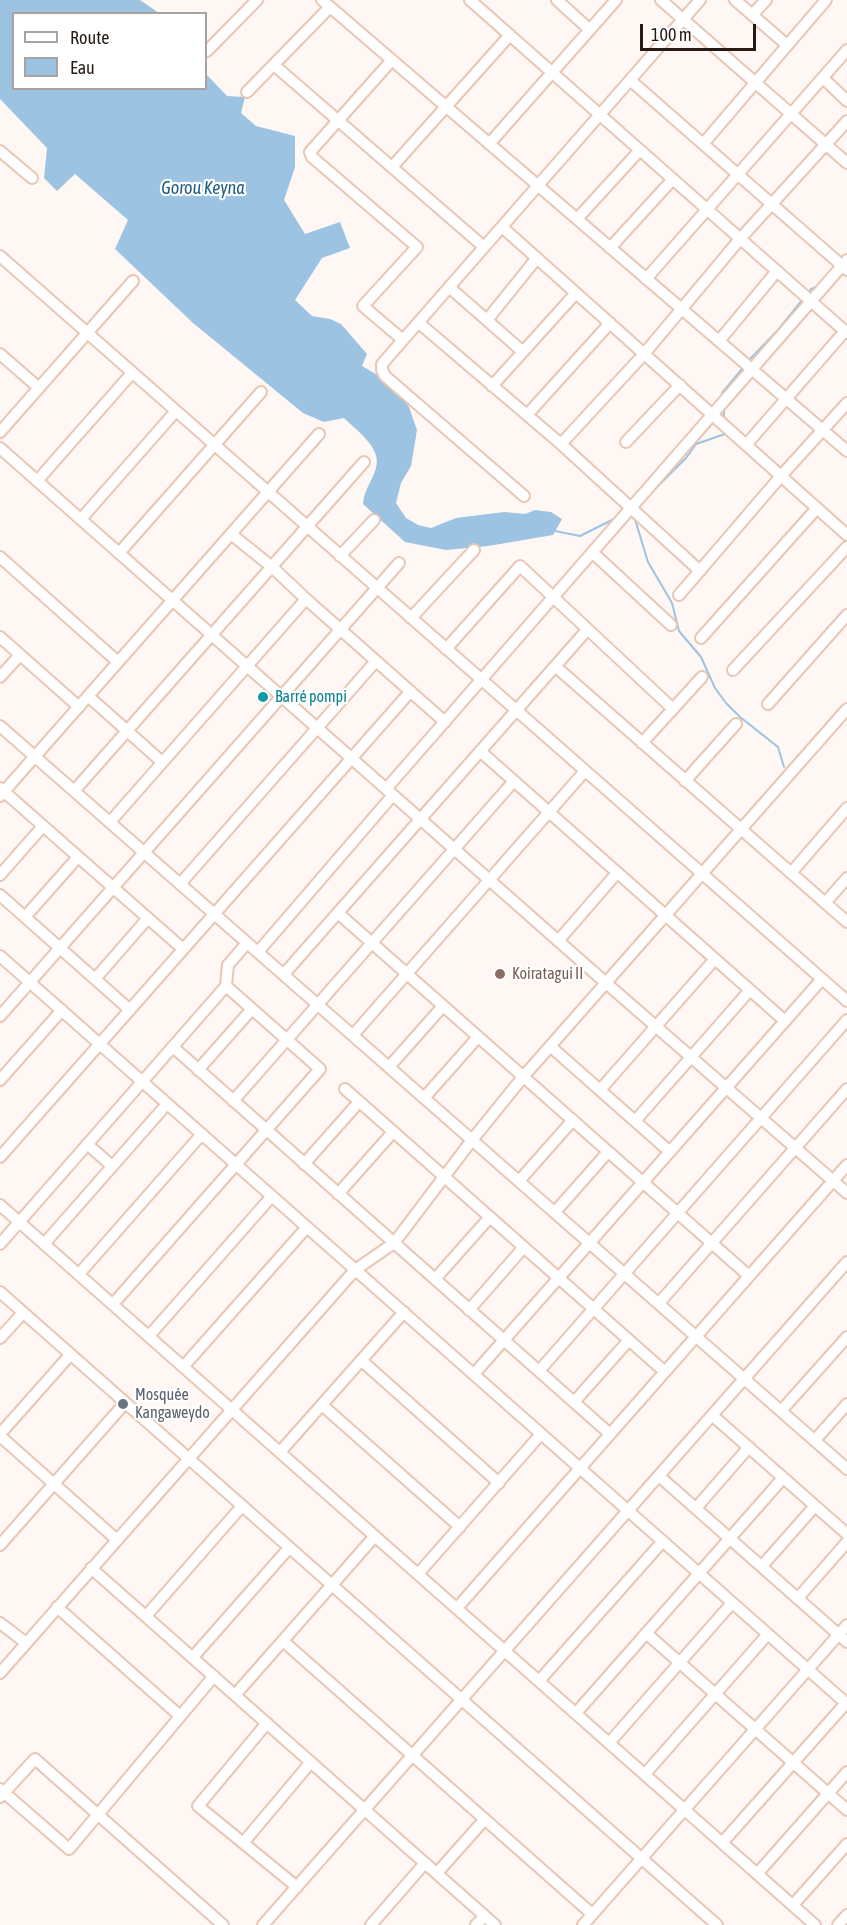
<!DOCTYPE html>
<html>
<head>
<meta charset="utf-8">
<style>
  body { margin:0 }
  #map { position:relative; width:847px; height:1925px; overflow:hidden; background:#fef7f3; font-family:"Asap Condensed",sans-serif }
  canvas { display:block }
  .legend { position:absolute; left:12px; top:12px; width:195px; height:78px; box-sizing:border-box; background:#fff; border:2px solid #a8a3a1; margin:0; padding:8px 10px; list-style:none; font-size:18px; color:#261a13 }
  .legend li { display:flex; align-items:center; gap:12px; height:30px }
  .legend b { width:30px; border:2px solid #a8a3a1 }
  .scale { position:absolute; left:640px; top:24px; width:116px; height:27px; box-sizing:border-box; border:3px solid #261a13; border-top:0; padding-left:8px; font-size:18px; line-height:21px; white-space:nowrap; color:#261a13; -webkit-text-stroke:4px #fff; paint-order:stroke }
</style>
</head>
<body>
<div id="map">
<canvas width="847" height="1925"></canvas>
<ul class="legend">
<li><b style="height:8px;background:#fff"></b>Route</li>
<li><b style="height:16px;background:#9cc4e2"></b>Eau</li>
</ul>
<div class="scale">100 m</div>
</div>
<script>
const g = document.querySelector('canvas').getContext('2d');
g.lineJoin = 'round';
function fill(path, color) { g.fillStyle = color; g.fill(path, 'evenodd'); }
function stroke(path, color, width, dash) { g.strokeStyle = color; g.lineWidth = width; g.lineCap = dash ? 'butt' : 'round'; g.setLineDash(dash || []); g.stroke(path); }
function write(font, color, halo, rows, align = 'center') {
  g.font = font + ' "Asap Condensed",sans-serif'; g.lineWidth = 4.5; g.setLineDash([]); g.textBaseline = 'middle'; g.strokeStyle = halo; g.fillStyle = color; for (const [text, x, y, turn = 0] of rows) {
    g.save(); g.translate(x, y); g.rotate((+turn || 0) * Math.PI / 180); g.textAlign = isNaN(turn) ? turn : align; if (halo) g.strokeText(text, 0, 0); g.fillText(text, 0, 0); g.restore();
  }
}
fill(new Path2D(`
  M 0,0 L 140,0 L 159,13 L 14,14 L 14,88 L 206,88 L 206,74 L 227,96 L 245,97 L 241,113 L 256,126 L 295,136 L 295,167 L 284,200 L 305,234 L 340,222 L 350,248 L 322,258 L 295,300 L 312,316 L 330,319 L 341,324 L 367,354 L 362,366 L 393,384 L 409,407 L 417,430 L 411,466 L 401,483 L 396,503 L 406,518 L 418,525 L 431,528 L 456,518 L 504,512 L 525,514 L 535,510 L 551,512 L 562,519 L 553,535 L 488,546 L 446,550 L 405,542 L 363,504 C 364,489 372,482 376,468 C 382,448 357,431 344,418 L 324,422 L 303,413 L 193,323 L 115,249 L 128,220 L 75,174 L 57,191 L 44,178 L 47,148 L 0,99 Z`), '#9cc4e2');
stroke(new Path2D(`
  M 807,294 L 811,289 L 819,286
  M 750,359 L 778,330 L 803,299
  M 722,393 L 742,369
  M 724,409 L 724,419
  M 650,494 L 686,458 L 696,444 L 725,434 L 725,430
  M 634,516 L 648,562 L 672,603 L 679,631 L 701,657 L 715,688 L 726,703 L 740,717 L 778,747 L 784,767
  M 555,531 L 580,536 L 616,518`), '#9cc4e2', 2);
const minor = new Path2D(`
  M 322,0 L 847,451
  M 470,0 L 847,333
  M 557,0 L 590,30
  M 661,0 L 847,163
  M 735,0 L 787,45
  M 752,15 L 766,0
  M 207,51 L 257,0
  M 392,60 L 310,152 L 312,157 L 417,247 L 363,306 L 403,340
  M 274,65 L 484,247
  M 823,78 L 847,101
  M 630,80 L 847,270
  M 247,92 L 330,7
  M 489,144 L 616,0
  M 703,144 L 826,0
  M 0,151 L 32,178
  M 392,167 L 510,35
  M 577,219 L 640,150
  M 502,227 L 847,535
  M 610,248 L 673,179
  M 0,256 L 847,1001
  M 646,279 L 847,50
  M 449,287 L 522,351
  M 487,320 L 537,258
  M 419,323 L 561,444 L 700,571
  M 719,341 L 777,271
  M 0,354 L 39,388
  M 492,386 L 576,293
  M 527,415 L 610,323
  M 0,432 L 133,281
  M 626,442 L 680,385
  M 561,444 L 644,354 L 740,239 L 847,121
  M 746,445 L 845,331
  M 0,448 L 606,983 L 847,1193
  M 37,481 L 132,373
  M 524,496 L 385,376 L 382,370 L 382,364 L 700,0
  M 81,519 L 176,411
  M 231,534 L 272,567 L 306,599 L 445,722
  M 119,553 L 261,392
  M 593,553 L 671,625
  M 340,556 L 374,520
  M 0,557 L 118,662
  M 679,595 L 781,476 L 847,403
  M 411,618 L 474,550
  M 0,637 L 79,707
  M 701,638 L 817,508
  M 446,649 L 520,566 L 673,709
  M 555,666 L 847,922
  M 733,670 L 847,547
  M 0,677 L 20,655
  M 88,696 L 162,762
  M 768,704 L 847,615
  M 0,726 L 847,1469
  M 642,743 L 702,677
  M 480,751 L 785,1021
  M 685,781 L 736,724
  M 0,788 L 183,949
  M 386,789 L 847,260
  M 74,791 L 364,462
  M 0,796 L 319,434
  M 110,822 L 306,599
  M 791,873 L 847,808
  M 0,875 L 43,826
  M 180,884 L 376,661
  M 0,895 L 130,1010
  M 825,903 L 847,878
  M 338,913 L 749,1276
  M 25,917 L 78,857
  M 558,941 L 617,873
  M 258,952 L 393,795
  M 0,956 L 847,1704
  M 284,974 L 587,630
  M 95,979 L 148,918
  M 0,1016 L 399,563
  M 353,1035 L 585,771
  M 550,1046 L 670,1152
  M 173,1047 L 610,1434
  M 389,1067 L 443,1006
  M 198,1070 L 252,1009
  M 0,1080 L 62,1010
  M 345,1089 L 665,1372
  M 600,1090 L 715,959
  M 424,1098 L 478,1037
  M 233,1101 L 514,781
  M 635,1121 L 750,990
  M 87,1144 L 112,1166
  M 0,1157 L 410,692
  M 304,1164 L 359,1102
  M 519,1181 L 573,1120
  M 338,1194 L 393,1132
  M 0,1205 L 815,1925
  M 555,1212 L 608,1152
  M 0,1244 L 226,986 L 228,965 L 247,943
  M 44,1244 L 167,1104
  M 79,1274 L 202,1134
  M 435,1279 L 490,1217
  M 0,1292 L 717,1925
  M 659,1303 L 847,1089
  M 113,1304 L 320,1069 L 226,986
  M 469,1310 L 524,1247
  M 149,1336 L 272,1196
  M 0,1338 L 23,1313
  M 362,1361 L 499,1483
  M 183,1367 L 307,1227
  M 539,1371 L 847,1020
  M 474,1374 L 822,979
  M 574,1402 L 629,1340
  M 322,1405 L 460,1527
  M 781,1411 L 847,1337
  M 712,1415 L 847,1534
  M 0,1434 L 70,1355
  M 0,1436 L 116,1539
  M 815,1440 L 847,1404
  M 280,1452 L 404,1312
  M 659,1476 L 847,1642
  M 696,1508 L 749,1447
  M 0,1545 L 125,1403
  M 762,1566 L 815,1506
  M 91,1568 L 495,1925
  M 418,1574 L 541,1434
  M 798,1598 L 847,1542
  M 57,1607 L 180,1716
  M 457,1608 L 847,1165
  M 146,1616 L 242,1506
  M 0,1623 L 26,1643
  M 646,1633 L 847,1810
  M 283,1641 L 592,1914
  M 193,1657 L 289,1548
  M 0,1673 L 355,1270 L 394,1243 L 472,1140 L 523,1077 L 847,709
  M 539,1681 L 663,1541
  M 235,1695 L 375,1536
  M 576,1713 L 783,1478
  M 267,1723 L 198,1806 L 297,1887
  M 609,1743 L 732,1603
  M 645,1774 L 768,1634
  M 0,1789 L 69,1849 L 214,1676
  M 0,1797 L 35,1759 L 223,1925
  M 243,1843 L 311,1762
  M 722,1843 L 846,1703
  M 437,1873 L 485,1819
  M 757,1874 L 847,1772
  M 793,1905 L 847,1844
  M 263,1925 L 847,1262
  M 371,1925 L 425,1863
  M 476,1925 L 485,1916
  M 583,1925 L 847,1625
  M 838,1925 L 847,1915`);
stroke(minor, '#e7c7b3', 14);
stroke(minor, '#fff', 10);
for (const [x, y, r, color] of [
  [263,697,6,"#0f9aa8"],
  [500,974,6,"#8d6e63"],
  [123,1404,6,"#6b7280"]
]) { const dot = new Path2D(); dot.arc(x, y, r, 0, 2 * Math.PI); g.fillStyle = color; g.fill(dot); stroke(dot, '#fff', 2); }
write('16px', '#0d838f', '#fff', [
  ["Barré pompi",275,697]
], 'left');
write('16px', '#785e54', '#fff', [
  ["Koiratagui II",512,974]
], 'left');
write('16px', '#5b616d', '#fff', [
  ["Mosquée",135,1395],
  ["Kangaweydo",135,1413]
], 'left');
write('italic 18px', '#1c5b82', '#fff', [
  ["Gorou Keyna",203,188]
]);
</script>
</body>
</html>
